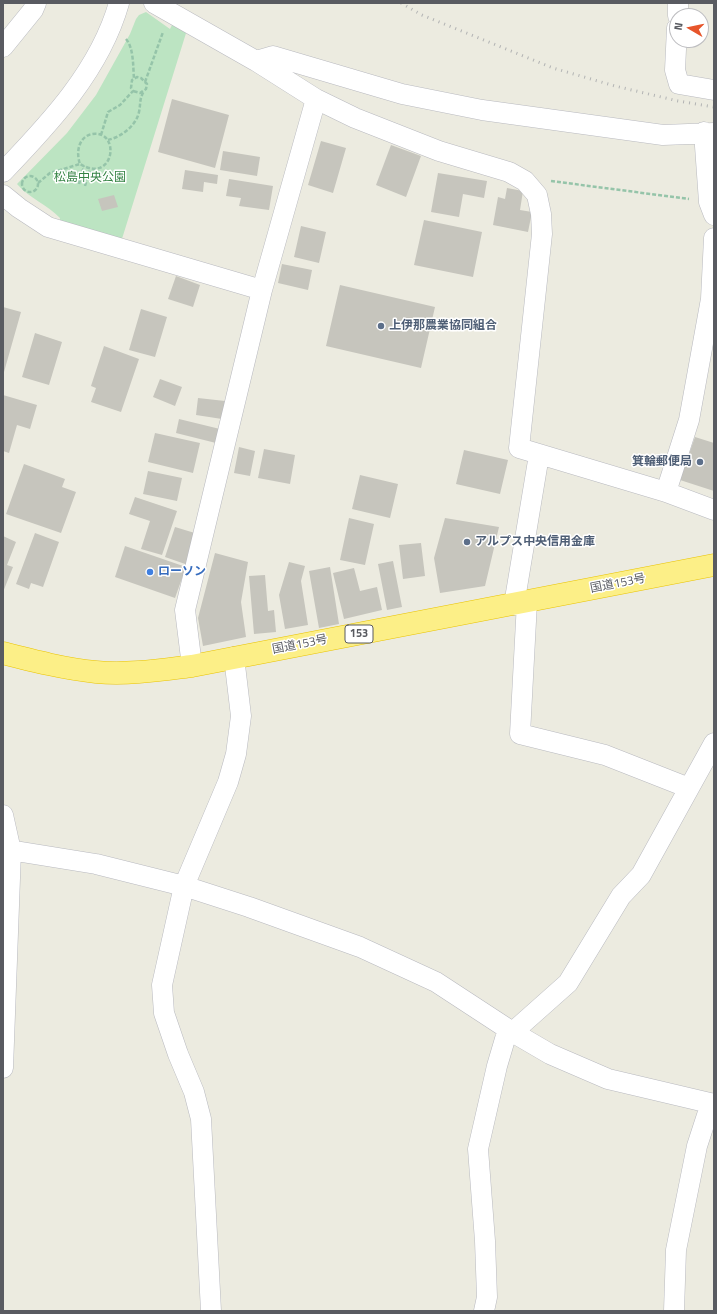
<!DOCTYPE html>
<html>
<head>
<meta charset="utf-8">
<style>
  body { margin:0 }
  #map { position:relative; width:717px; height:1314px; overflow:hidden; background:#ecebe0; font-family:"Titillium Web",sans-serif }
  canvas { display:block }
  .frame { position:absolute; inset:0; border:4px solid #595b61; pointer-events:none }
  .north { position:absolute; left:669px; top:8px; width:40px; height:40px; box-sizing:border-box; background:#fff; border:1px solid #bdbdc0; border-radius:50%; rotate:279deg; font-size:11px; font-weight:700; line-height:16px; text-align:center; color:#595b61 }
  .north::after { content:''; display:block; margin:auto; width:14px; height:18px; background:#e7552b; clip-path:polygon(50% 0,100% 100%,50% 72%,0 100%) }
</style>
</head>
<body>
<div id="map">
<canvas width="717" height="1314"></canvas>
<div class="frame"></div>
<div class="north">N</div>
</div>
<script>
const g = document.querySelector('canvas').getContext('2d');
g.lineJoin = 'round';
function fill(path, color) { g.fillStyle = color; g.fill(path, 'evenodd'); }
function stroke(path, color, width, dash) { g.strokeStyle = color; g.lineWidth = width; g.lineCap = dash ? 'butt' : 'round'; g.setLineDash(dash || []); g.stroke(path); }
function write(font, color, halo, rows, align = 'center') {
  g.font = font + ' "Titillium Web","Noto Sans JP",sans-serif'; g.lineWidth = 3; g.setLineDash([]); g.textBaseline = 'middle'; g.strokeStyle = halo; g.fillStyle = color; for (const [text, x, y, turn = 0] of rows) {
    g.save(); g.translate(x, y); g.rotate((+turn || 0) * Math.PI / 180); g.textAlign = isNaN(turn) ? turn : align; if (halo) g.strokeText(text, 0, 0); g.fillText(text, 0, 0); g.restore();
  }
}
fill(new Path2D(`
  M 146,12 L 170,29 L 174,21 L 187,30 L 121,242 L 60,223 L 60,218 C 48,205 29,198 17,184 L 67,133 L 96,95 L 130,34 L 136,19 L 139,15 Z`), '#bce4c2');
fill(new Path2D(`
  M 172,99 L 229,115 L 215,168 L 158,152 Z
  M 321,141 L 346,148 L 333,193 L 308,185 Z
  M 391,145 L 421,156 L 406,197 L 376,185 Z
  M 223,151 L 260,157 L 257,176 L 220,170 Z
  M 185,170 L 218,175 L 217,184 L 204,182 L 203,192 L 182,189 Z
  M 438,173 L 487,181 L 484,198 L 463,194 L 459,217 L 431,212 Z
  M 229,179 L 273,186 L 269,210 L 239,206 L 241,198 L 226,196 Z
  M 507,188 L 523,191 L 520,210 L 532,212 L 528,232 L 493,225 L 498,197 L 505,199 Z
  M 114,195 L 118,207 L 102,211 L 98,199 Z
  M 424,220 L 482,232 L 473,277 L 414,265 Z
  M 301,226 L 326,232 L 319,263 L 294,257 Z
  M 282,264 L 312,270 L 308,290 L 278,283 Z
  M 176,276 L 200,285 L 193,307 L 168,299 Z
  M 340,285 L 435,307 L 421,368 L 326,346 Z
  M 3,307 L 21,312 L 4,372 L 3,371 Z
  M 141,309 L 167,317 L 155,357 L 129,350 Z
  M 35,333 L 62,342 L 49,385 L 22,377 Z
  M 104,346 L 139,359 L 121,412 L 91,402 L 96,388 L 91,386 Z
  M 160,379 L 182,387 L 175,406 L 153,397 Z
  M 3,395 L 37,405 L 30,429 L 17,425 L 9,453 L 3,451 Z
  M 198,398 L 225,401 L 222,419 L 196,415 Z
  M 179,419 L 220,429 L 216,443 L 176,433 Z
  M 155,433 L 200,443 L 193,473 L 148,462 Z
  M 695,437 L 714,443 L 714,491 L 680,480 Z
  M 239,447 L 255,451 L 250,476 L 234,473 Z
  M 264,449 L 295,455 L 290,484 L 258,478 Z
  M 464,450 L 508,460 L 500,494 L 456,484 Z
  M 24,464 L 65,479 L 62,487 L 76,492 L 61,533 L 6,514 Z
  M 148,471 L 182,478 L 177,501 L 143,494 Z
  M 360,475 L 398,484 L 390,518 L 352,509 Z
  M 135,497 L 177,511 L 162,555 L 141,549 L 150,521 L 129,514 Z
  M 349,518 L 374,524 L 365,565 L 340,560 Z
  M 445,518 L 499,527 L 485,586 L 440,593 L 434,558 Z
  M 175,527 L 198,534 L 188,565 L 165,557 Z
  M 35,533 L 59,542 L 43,587 L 31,583 L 29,589 L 16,584 Z
  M 3,536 L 16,542 L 7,565 L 13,567 L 3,592 Z
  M 421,543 L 425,576 L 403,579 L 399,545 Z
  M 125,546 L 186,567 L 175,598 L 115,577 Z
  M 215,553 L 248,562 L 241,602 L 246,637 L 203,646 L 198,618 Z
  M 393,561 L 402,607 L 387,610 L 378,564 Z
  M 289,562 L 305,566 L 301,581 L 308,625 L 285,629 L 279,595 Z
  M 330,567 L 339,624 L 319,628 L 309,571 Z
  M 354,568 L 360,591 L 377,587 L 382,610 L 344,619 L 333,573 Z
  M 265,575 L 268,611 L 274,610 L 276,632 L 254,634 L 249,576 Z`), '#c6c5bd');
const minor = new Path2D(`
  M 154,3 L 256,61 L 316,99 L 355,118 L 439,151 L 509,172 L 525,181 L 537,195 L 541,214 L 542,234 L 519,448 L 666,492 L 714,510
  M 678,16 L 678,3
  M 677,28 L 675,70 L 679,84 L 714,90
  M 3,47 L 33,10 L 36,3
  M 256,61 L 273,56 L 402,94 L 482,110 L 663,135 L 714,133
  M 704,132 L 709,202 L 714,215
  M 3,172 C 50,123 100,70 119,3
  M 3,195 L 19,208 L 48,227 L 262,290
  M 666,492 L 689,420 L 711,299 L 714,238
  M 527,602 L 520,734 L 605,755 L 689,788
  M 514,605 L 539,455
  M 192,666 L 185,610 L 262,290 L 316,99
  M 3,815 L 11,851 L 3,1068
  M 3,849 L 96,864 L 184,886 L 249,907 L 360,947 L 436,982 L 514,1033 L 550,1054 L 608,1079 L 714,1104
  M 211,1311 L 201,1119 L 194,1092 L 178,1054 L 164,1013 L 162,985 L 184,886 L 228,782 L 236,754 L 241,716 L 234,657
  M 484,1311 L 487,1297 L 485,1241 L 478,1149 L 497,1066 L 505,1039 L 568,983 L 621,896 L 641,875 L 714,743
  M 674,1311 L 676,1250 L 697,1146 L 711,1103`);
const highway = new Path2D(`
  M 3,653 C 34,661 65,669 96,672 C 128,675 160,670 192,666 L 714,565`);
stroke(minor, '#b8b9bf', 21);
stroke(highway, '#e9c302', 23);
stroke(new Path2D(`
  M 126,39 C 134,48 133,68 134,79
  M 145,82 L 163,32
  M 101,135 L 108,112 L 120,105 L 133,91 L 131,88 L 132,80 L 137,77 L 141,78 L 147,84 L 146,89 L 140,93 L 133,91
  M 108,140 C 121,137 136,126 139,112 C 141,102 139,100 144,91
  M22 184a8 8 0 1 1 16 0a8 8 0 1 1-16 0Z
  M 551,181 L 689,199
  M 38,183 L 50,173 L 80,164 C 76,153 78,137 92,134 C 121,129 115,185 80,164
  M 79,184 L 84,166
  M 85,186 L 90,169`), '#95c4a9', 2.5, [4, 2]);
stroke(minor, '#fff', 20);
stroke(highway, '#fcef87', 22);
stroke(new Path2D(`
  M 401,3 L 422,15 L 553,68 L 615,86 L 678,101 L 714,107`), '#b3b4b4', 3, [1, 5]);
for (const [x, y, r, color] of [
  [381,326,4,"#5c6f8a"],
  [700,462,4,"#5c6f8a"],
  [467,542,4,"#5c6f8a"],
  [150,572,4,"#3f7fe0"]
]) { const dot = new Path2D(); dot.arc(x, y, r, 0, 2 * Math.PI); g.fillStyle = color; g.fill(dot); stroke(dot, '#fff', 1.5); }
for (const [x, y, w] of [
  [359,634,28]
]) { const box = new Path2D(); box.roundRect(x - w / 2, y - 9, w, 18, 3); g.fillStyle = '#fff'; g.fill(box); stroke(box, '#595b61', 1); }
write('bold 11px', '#595b61', null, [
  ["153",359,634]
]);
write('12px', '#358344', '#fff', [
  ["松島中央公園",90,178]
]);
write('bold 12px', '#4e5e75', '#fff', [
  ["上伊那農業協同組合",389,326],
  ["箕輪郵便局",692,462,"right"],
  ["アルプス中央信用金庫",475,542]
], 'left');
write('bold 12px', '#366cbe', '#fff', [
  ["ローソン",158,572]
], 'left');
write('12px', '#595b61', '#fff', [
  ["国道153号",618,584,-11],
  ["国道153号",300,645,-11]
]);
</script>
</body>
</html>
